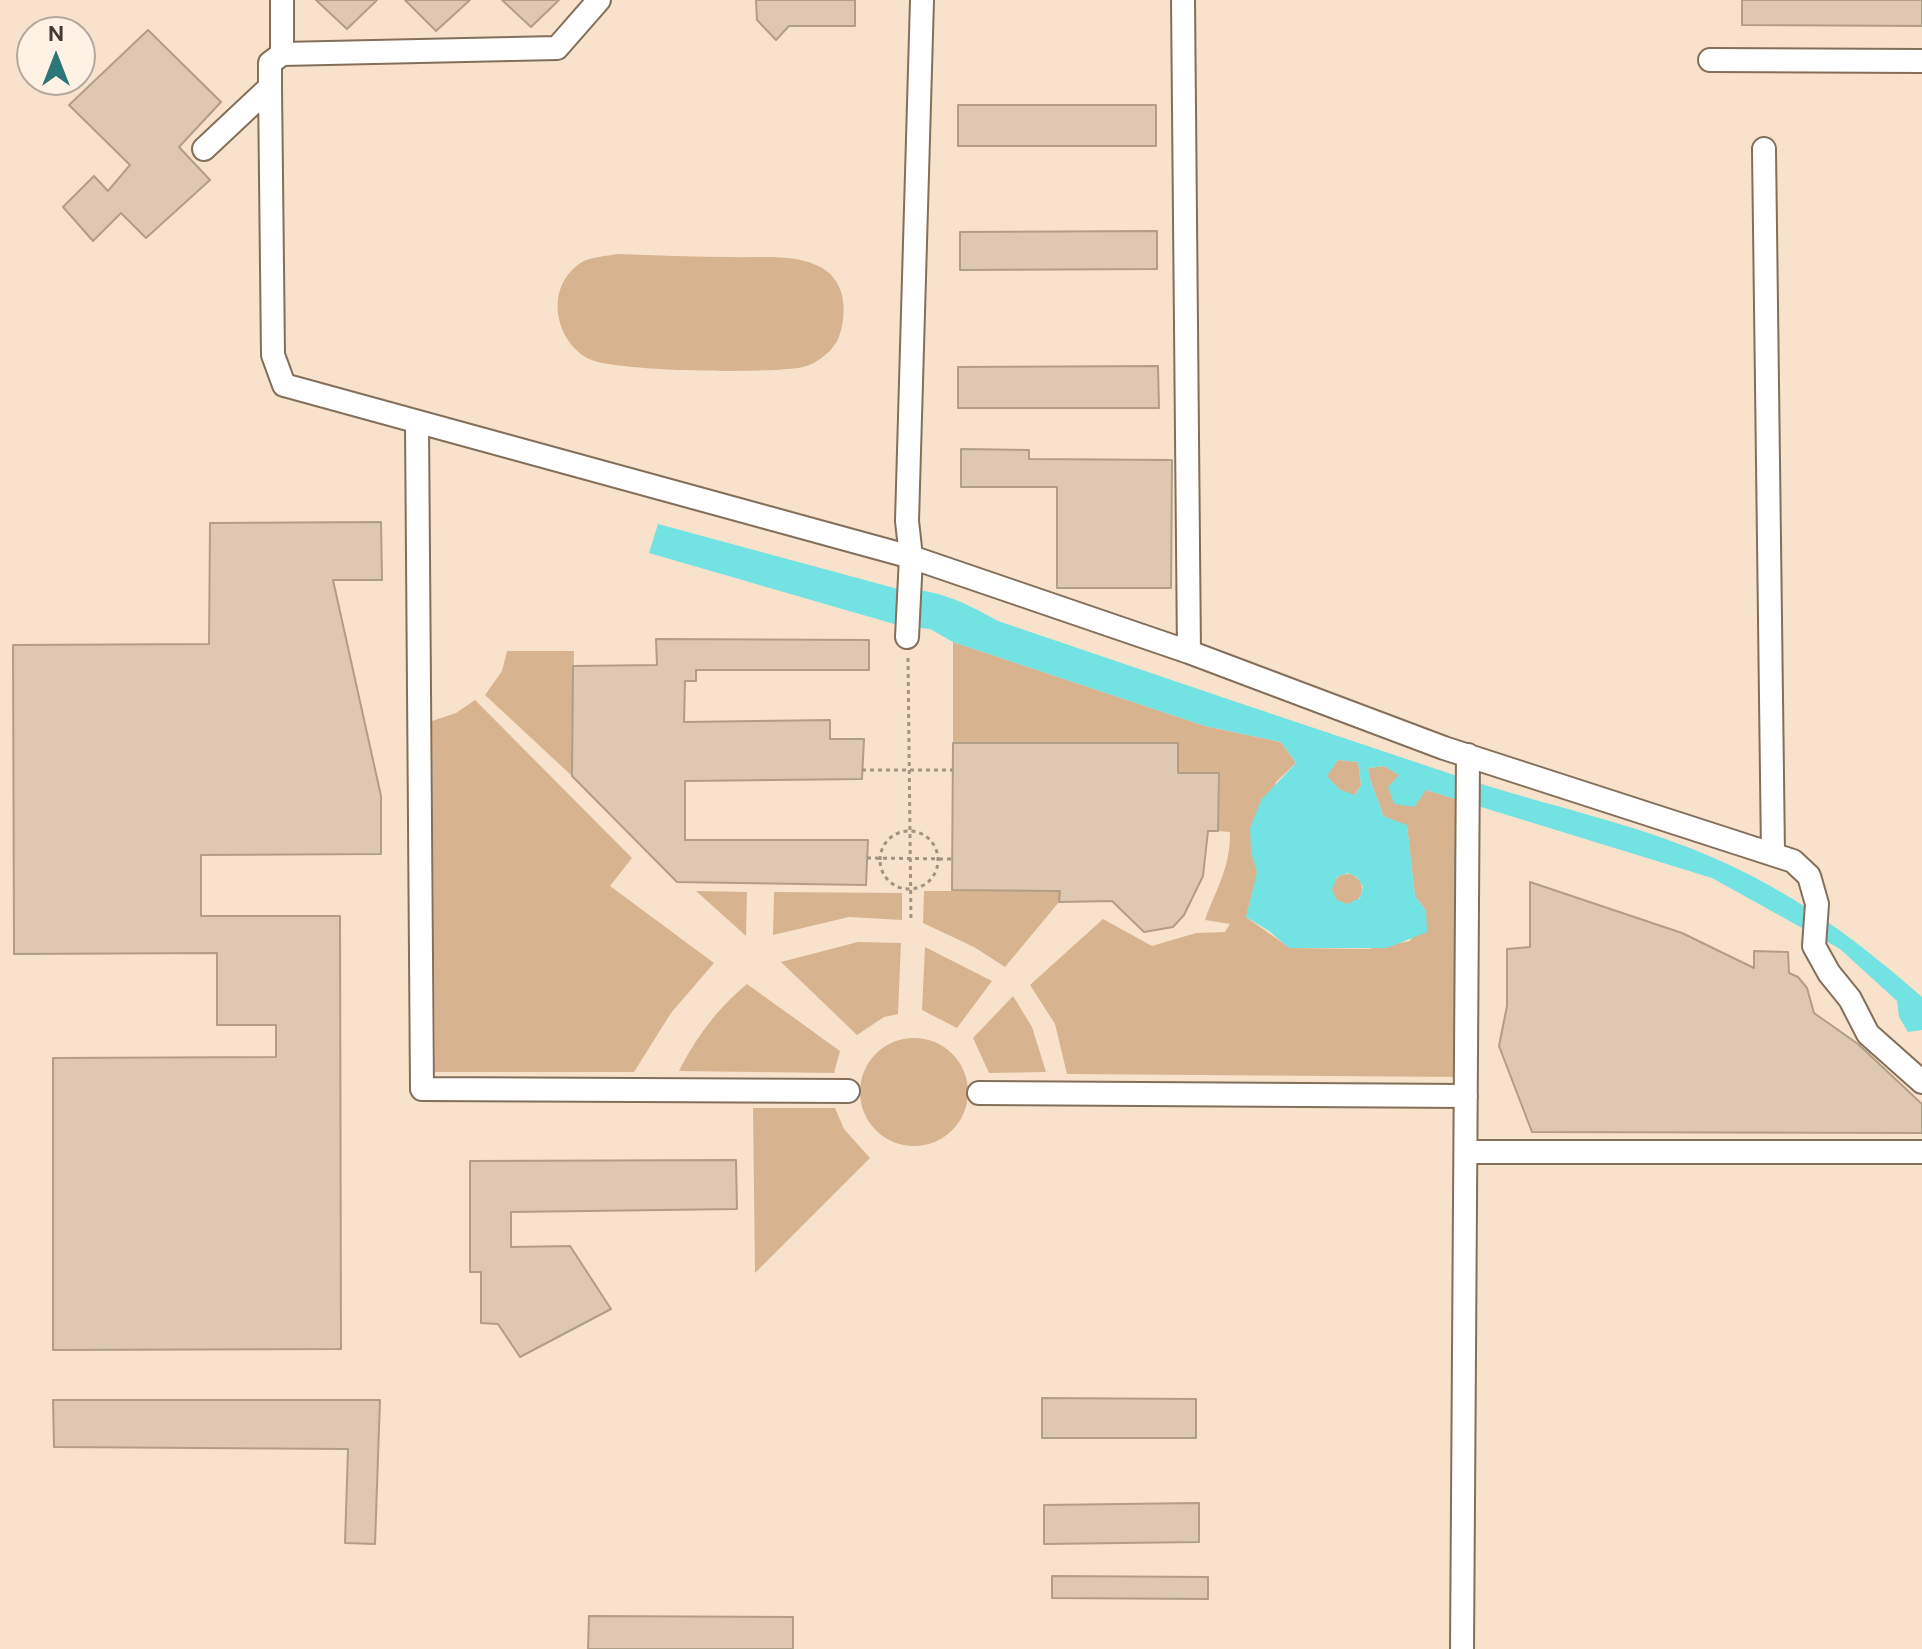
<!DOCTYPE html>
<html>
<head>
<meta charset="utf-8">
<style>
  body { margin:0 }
  #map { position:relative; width:1922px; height:1649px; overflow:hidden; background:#f9e2cb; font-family:"DM Sans",sans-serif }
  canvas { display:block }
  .north { position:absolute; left:16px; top:16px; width:80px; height:80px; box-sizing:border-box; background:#fff1e3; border:2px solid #b4a89c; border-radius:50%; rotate:0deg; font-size:22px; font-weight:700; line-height:32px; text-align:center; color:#433a31 }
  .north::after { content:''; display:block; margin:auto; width:28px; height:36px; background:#2c7677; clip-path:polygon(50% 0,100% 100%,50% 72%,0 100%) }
</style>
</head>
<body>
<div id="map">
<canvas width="1922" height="1649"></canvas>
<div class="north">N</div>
</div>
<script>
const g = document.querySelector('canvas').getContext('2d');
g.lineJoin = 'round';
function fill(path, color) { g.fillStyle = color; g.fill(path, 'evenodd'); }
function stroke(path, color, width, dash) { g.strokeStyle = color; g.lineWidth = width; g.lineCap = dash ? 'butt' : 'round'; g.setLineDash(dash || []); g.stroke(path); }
fill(new Path2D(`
  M 617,254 C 656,255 694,257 732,257 C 759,258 791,254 816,265 C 846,277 848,311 839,337 C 834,350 817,364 803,367 C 773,374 609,372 587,358 C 553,338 545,285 582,262 C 591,257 607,256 617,254 Z
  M 953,642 L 1205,726 L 1281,742 L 1296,763 L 1276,782 L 1251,852 L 1258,872 L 1246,917 L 1290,948 L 1368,949 L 1410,941 L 1426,911 L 1415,896 L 1407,826 L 1383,816 C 1379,799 1370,786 1368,768 L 1384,766 L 1426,790 L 1459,800 L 1460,1077 L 1067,1074 L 1055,1024 L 1030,985 L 1103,919 L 1152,946 L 1196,933 L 1225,932 L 1230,924 L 1205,920 C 1217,886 1230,870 1230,832 L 1218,831 L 1219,773 L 1178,773 L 1178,743 L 953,743 Z
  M 507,651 L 574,651 L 572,776 L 485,695 L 502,671 Z
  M 475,700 L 632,858 L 610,886 L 714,963 L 671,1013 L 634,1072 L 435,1072 L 432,721 L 456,713 Z
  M 1338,760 L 1358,762 L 1361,785 L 1354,796 L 1340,790 L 1326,776 Z
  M1332 889a15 15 0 1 1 30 0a15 15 0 1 1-30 0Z
  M 696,891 L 747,892 L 746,936 Z
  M 924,891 L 1060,891 L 1059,902 L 1005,967 L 974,947 L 923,923 Z
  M 774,892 L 902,893 L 902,920 L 849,917 L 773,935 Z
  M 858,942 L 901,943 L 898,1014 L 884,1017 L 857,1035 L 781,962 Z
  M 925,947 L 992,981 L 957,1028 L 922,1010 Z
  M 747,984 L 840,1051 L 834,1073 L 679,1071 C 697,1036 717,1009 747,984 Z
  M 1013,996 L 1032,1027 L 1046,1072 L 989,1073 L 973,1038 Z
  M860 1092a54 54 0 1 1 108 0a54 54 0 1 1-108 0Z
  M 753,1108 L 835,1108 L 844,1129 L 870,1158 L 755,1273 Z`), '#d7b48f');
fill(new Path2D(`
  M 658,524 L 898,589 C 938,589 964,602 998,621 C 1151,673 1304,725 1457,776 C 1545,806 1638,823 1723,862 C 1800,897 1859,942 1922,997 L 1922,1030 L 1908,1032 L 1899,1017 L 1897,1001 L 1840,949 L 1712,878 L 1426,790 L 1414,807 L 1394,804 L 1388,787 L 1399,775 L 1384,766 L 1368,768 C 1370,786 1379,799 1383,816 L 1407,825 L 1415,896 L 1426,911 L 1427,932 L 1387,948 L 1289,948 L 1269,931 L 1246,917 L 1257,872 L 1251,852 L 1250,828 L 1261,800 L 1296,763 L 1281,742 L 1205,726 L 953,642 L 930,629 L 901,626 L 649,553 ZM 1338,760 L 1358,762 L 1361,785 L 1355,795 L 1340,790 L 1327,776 ZM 1347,873 L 1357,877 L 1363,887 L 1360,898 L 1347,904 L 1337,900 L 1332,890 L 1337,877 Z`), '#72e2e3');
const building = new Path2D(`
  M 316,0 L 377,0 L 347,29 Z
  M 405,0 L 470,0 L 436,31 Z
  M 502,0 L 559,0 L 531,27 Z
  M 756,0 L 855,0 L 855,26 L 789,26 L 776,40 L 757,20 Z
  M 1742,0 L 1922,0 L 1922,26 L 1742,25 Z
  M 148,30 L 221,102 L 179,147 L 210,180 L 146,238 L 121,213 L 93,241 L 63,207 L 94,176 L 108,191 L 130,165 L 69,105 Z
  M 958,105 L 1156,105 L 1156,146 L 958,146 Z
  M 1157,231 L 1157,269 L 960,270 L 960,232 Z
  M 1158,366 L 1159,408 L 958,408 L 958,367 Z
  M 961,449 L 1029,450 L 1029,459 L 1172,460 L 1171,588 L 1057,588 L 1057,487 L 961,487 Z
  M 381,522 L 382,580 L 333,580 L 381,796 L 381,854 L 201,855 L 201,916 L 340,916 L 341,1349 L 53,1350 L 53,1058 L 276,1057 L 276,1025 L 217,1025 L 217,953 L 14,954 L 13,645 L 209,644 L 210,523 Z
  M 656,639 L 869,640 L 869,670 L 696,670 L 696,681 L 685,681 L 684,722 L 830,720 L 830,739 L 864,739 L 862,779 L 685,781 L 685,840 L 868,840 L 866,885 L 677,882 L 572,776 L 573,666 L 657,665 Z
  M 953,743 L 1178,743 L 1178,773 L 1219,773 L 1218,831 L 1208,831 L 1203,876 L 1184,915 L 1173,927 L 1144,932 L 1112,901 L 1059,902 L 1060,891 L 952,890 Z
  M 1530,882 L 1682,933 L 1754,968 L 1754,951 L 1788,952 L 1789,973 L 1798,977 L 1807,988 L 1814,1013 L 1858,1044 L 1922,1104 L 1922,1133 L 1532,1132 L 1499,1046 L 1507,1006 L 1507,949 L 1530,947 Z
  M 736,1160 L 737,1209 L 511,1212 L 511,1247 L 570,1246 L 611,1309 L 520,1357 L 498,1324 L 481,1323 L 481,1272 L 470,1272 L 470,1161 Z
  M 1042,1398 L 1196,1399 L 1196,1438 L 1042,1438 Z
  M 53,1400 L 380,1400 L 375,1544 L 345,1543 L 348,1449 L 54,1447 Z
  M 1199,1503 L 1199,1542 L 1044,1544 L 1044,1505 Z
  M 1052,1576 L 1208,1577 L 1208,1599 L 1052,1598 Z
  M 589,1616 L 793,1617 L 793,1649 L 588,1649 Z`);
fill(building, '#dec8b1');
stroke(building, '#b29d87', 2);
const minor = new Path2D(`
  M 282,0 L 282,54 L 557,48 L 599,0
  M 922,0 L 907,521 L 911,557 L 1189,652 L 1444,748 L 1793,861 L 1809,876 L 1817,904 L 1814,946 L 1829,973 L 1850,999 L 1868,1034 L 1922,1082
  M 1183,0 L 1189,652
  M 1710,60 L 1922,61
  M 270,87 L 273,355 L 284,385 L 911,557 L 907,637
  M 204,149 L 270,87 L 270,63 L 282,54
  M 1764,149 L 1773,854
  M 417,423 L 422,1089 L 848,1091
  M 979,1093 L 1466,1096
  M 1466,1152 L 1922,1152
  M 1462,1649 L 1468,755`);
stroke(minor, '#836f5a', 26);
stroke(new Path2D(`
  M 908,658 L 911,922`), '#a29281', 3, [4, 4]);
stroke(minor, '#fff', 22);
stroke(new Path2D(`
  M 862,770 L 952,770
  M880 860a29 29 0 1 1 58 0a29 29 0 1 1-58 0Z
  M 867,858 L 953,859`), '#a29281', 3, [4, 4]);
</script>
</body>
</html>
